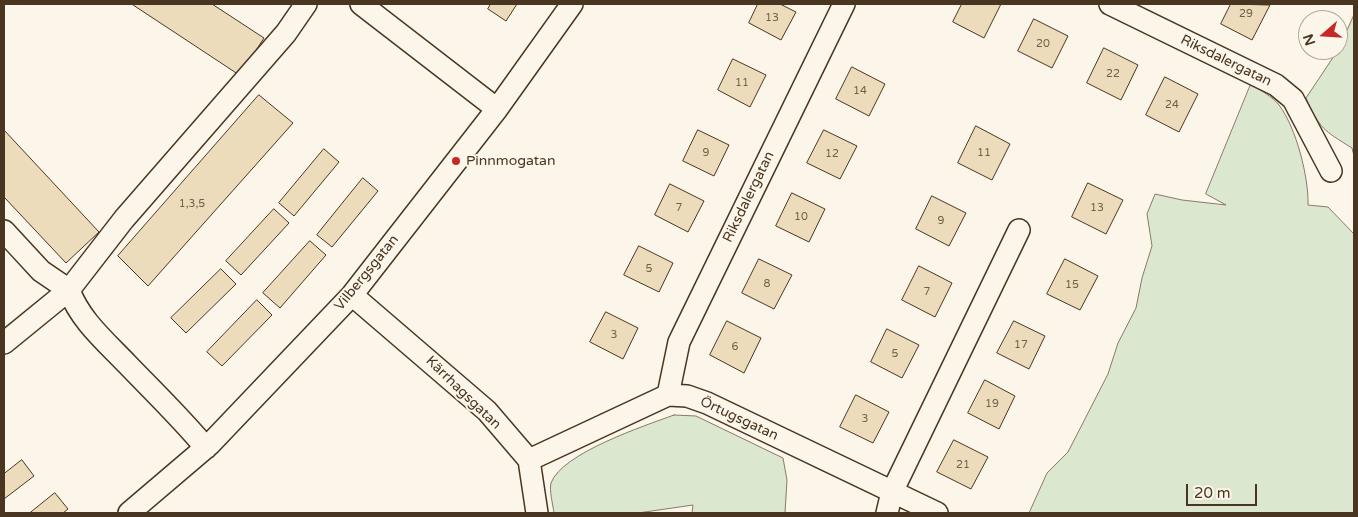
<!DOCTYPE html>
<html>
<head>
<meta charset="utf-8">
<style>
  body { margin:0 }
  #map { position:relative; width:1358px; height:517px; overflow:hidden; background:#fbf6e9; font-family:"Varela Round",sans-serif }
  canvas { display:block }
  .frame { position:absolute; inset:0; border:5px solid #4a3520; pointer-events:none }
  .north { position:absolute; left:1298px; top:10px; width:50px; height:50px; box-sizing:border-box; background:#fbf6e9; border:1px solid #b4a999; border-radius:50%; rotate:251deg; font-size:14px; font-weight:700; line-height:20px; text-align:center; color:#4a3520 }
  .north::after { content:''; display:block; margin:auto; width:18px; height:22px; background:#c62828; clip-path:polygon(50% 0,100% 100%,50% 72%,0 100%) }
  .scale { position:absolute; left:1186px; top:484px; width:71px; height:22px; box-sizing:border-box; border:2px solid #4a3520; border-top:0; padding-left:6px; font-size:15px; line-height:18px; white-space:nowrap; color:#4a3520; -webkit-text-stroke:4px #fbf6e9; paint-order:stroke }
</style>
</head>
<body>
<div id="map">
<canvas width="1358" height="517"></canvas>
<div class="frame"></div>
<div class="north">N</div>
<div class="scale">20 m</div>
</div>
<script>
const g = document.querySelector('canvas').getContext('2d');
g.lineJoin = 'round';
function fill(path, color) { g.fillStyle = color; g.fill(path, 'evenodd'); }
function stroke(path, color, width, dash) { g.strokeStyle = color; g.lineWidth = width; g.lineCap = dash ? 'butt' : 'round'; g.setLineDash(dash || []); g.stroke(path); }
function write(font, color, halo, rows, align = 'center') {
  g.font = font + ' "Varela Round",sans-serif'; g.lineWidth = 4; g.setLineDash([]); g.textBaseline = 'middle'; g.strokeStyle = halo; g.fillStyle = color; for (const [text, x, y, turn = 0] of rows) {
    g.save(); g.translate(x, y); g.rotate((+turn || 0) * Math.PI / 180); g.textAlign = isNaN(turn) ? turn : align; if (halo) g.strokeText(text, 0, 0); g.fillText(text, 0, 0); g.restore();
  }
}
const green = new Path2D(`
  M 1354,15 L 1354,156 L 1352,148 C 1323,130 1320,129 1306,98 L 1338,50 Z
  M 1251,84 C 1260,90 1273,97 1279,105 C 1296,127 1309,178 1308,205 L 1328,207 L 1354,234 L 1354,513 L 1029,513 L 1047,473 L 1068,452 L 1108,374 L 1118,343 L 1136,308 L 1142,278 L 1152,246 L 1147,214 L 1155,194 L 1182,200 L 1226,205 L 1206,194 Z
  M 674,415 L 696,416 L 783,458 L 787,480 L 785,513 L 692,513 L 693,505 L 638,513 L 554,513 C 553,505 549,490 551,483 C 562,453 644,426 674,415 Z`);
fill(green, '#dce7d0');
stroke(green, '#887966', 1);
const building = new Path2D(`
  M 132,4 L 212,4 L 264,38 L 240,75 Z
  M 491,4 L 517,4 L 506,21 L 488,9 Z
  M 758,4 L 780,4 L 796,12 L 781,40 L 749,23 Z
  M 962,4 L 1001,4 L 984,38 L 953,22 Z
  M 1231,4 L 1270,5 L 1252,40 L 1221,24 Z
  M 1034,19 L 1068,36 L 1052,68 L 1018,51 Z
  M 1104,48 L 1138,65 L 1121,100 L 1087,83 Z
  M 733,59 L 766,75 L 750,107 L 718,90 Z
  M 852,67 L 885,84 L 869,116 L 836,99 Z
  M 1165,77 L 1198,94 L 1179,132 L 1146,115 Z
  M 259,95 L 293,123 L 148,286 L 118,256 Z
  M 976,126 L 1010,144 L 992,180 L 958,163 Z
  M 4,130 L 99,232 L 66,263 L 4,197 Z
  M 698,130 L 729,145 L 714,176 L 683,161 Z
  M 824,130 L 857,146 L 840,179 L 807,163 Z
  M 324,149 L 339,162 L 294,216 L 279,203 Z
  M 363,178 L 378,191 L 332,247 L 317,235 Z
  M 1088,183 L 1123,200 L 1106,234 L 1072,217 Z
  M 670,184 L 704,201 L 688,232 L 655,215 Z
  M 792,193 L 825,209 L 809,242 L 776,226 Z
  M 932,196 L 966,213 L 949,246 L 916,229 Z
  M 274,209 L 289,223 L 241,275 L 226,261 Z
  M 310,241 L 326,255 L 280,308 L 263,293 Z
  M 639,246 L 673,263 L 659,292 L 624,275 Z
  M 759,259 L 792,275 L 774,309 L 742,293 Z
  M 1065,259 L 1098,276 L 1080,310 L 1047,294 Z
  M 919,266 L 952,283 L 935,317 L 902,300 Z
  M 221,269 L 236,284 L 186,333 L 171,318 Z
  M 257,300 L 272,315 L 222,366 L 207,352 Z
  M 606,312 L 638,328 L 623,359 L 590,342 Z
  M 727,321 L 761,338 L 744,373 L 710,355 Z
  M 1014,321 L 1045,336 L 1029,369 L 997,353 Z
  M 887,329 L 919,345 L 902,378 L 871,362 Z
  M 985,380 L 1015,396 L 999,429 L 968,413 Z
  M 856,395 L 889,412 L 873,443 L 840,427 Z
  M 954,440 L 988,457 L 971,489 L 937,472 Z
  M 22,460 L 34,476 L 4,499 L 4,474 Z
  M 55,493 L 68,509 L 63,513 L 30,513 Z`);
fill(building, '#ecdcbc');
stroke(building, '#4a3520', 1);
const minor = new Path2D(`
  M 361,4 L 497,109
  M 1110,4 L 1276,85 L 1293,99 L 1331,171
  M 4,231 L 41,271 L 69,290 L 4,343
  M 352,295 L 487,411 L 529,460 L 537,513
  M 668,395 L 679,342 L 844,4
  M 206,448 C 181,418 154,392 127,364 C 105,341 80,320 69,290 L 124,219 L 286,33 L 306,4
  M 529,460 L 668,395 L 687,396 L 707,403 L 937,513
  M 129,513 L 210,444 L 352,295 L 497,109 L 572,4
  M 887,513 L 892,492 L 1019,230`);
stroke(minor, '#4a3520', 24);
stroke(minor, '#fbf6e9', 21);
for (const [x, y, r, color] of [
  [456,161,5,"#c62828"]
]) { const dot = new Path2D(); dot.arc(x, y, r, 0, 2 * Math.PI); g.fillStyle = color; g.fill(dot); stroke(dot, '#fbf6e9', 2); }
write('11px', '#725f47', null, [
  ["29",1246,14],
  ["13",772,18],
  ["20",1043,44],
  ["22",1113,74],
  ["11",742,83],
  ["14",860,91],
  ["24",1172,105],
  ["9",706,153],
  ["11",984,153],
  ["12",832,154],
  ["1,3,5",192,204],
  ["7",679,208],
  ["13",1097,208],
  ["10",801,217],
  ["9",941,221],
  ["5",649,269],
  ["8",767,284],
  ["15",1072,285],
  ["7",927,292],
  ["3",614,335],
  ["17",1021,345],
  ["6",735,347],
  ["5",895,354],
  ["19",992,404],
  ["3",865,419],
  ["21",963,465]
]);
write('14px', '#4a3520', '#fbf6e9', [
  ["Riksdalergatan",1226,61,26],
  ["Riksdalergatan",749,197,-64],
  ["Vilbergsgatan",367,273,-51],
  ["Kärrhagsgatan",463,393,44],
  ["Örtugsgatan",739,419,25]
]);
write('14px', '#4a3520', '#fbf6e9', [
  ["Pinnmogatan",466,161]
], 'left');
</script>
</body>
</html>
